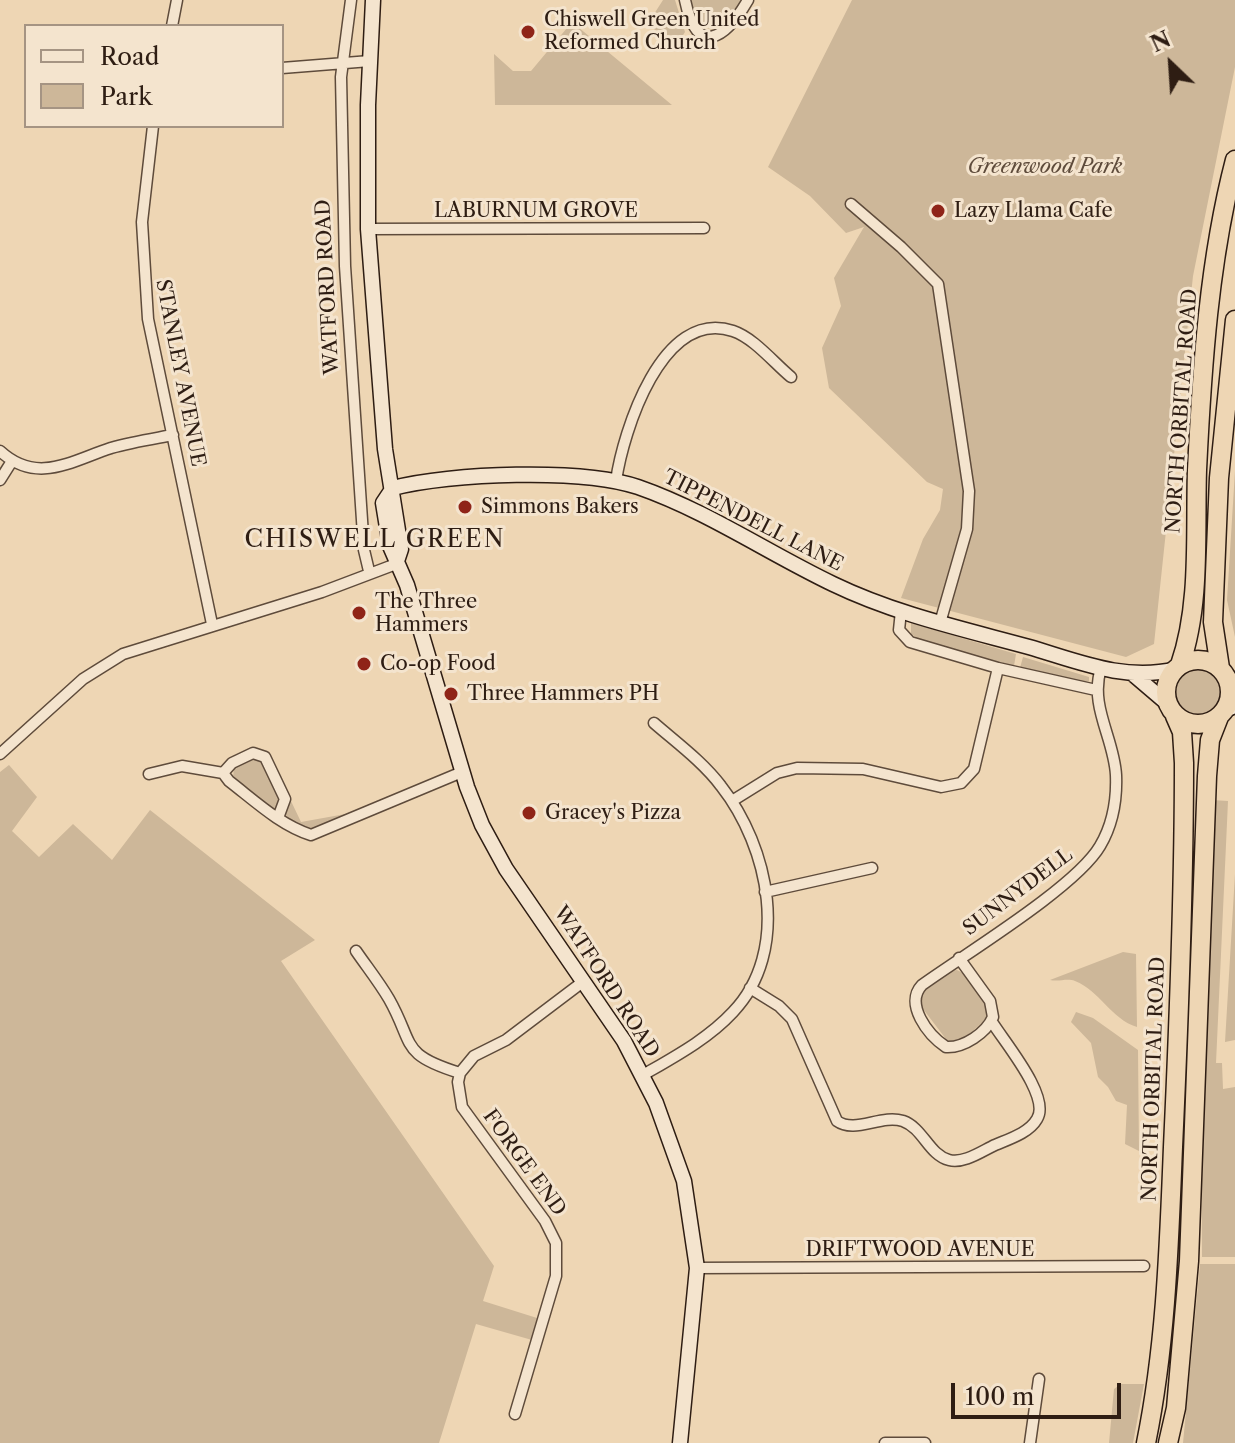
<!DOCTYPE html>
<html>
<head>
<meta charset="utf-8">
<style>
  body { margin:0 }
  #map { position:relative; width:1235px; height:1443px; overflow:hidden; background:#eed6b4; font-family:"Libre Caslon Text",serif }
  canvas { display:block }
  .legend { position:absolute; left:24px; top:24px; width:260px; height:104px; box-sizing:border-box; background:#f4e4ce; border:2px solid #a59483; margin:0; padding:10px 14px; list-style:none; font-size:24px; color:#2e1d13 }
  .legend li { display:flex; align-items:center; gap:16px; height:40px }
  .legend b { width:40px; border:2px solid #a59483 }
  .north { position:absolute; left:1131px; top:24px; width:80px; height:80px; -webkit-text-stroke:6px #f4e4ce; paint-order:stroke; rotate:335deg; font-size:22px; font-weight:700; line-height:32px; text-align:center; color:#2e1d13 }
  .north::after { content:''; display:block; margin:auto; width:28px; height:36px; background:#2e1d13; clip-path:polygon(50% 0,100% 100%,50% 72%,0 100%) }
  .scale { position:absolute; left:951px; top:1383px; width:170px; height:36px; box-sizing:border-box; border:4px solid #2e1d13; border-top:0; padding-left:10px; font-size:24px; line-height:28px; white-space:nowrap; color:#2e1d13; -webkit-text-stroke:6px #f4e4ce; paint-order:stroke }
</style>
</head>
<body>
<div id="map">
<canvas width="1235" height="1443"></canvas>
<ul class="legend">
<li><b style="height:10px;background:#f4e4ce"></b>Road</li>
<li><b style="height:22px;background:#cdb799"></b>Park</li>
</ul>
<div class="north">N</div>
<div class="scale">100 m</div>
</div>
<script>
const g = document.querySelector('canvas').getContext('2d');
g.lineJoin = 'round';
function fill(path, color) { g.fillStyle = color; g.fill(path, 'evenodd'); }
function stroke(path, color, width, dash) { g.strokeStyle = color; g.lineWidth = width; g.lineCap = dash ? 'butt' : 'round'; g.setLineDash(dash || []); g.stroke(path); }
function write(font, color, halo, rows, align = 'center') {
  g.font = font + ' "Libre Caslon Text",serif'; g.lineWidth = 6; g.setLineDash([]); g.textBaseline = 'middle'; g.strokeStyle = halo; g.fillStyle = color; for (const [text, x, y, turn = 0] of rows) {
    g.save(); g.translate(x, y); g.rotate((+turn || 0) * Math.PI / 180); g.textAlign = isNaN(turn) ? turn : align; if (halo) g.strokeText(text, 0, 0); g.fillText(text, 0, 0); g.restore();
  }
}
fill(new Path2D(`
  M 663,0 L 675,0 L 685,32 L 678,43 L 647,25 Z
  M 689,0 L 744,0 L 733,18 L 712,30 L 702,26 Z
  M 852,0 L 1235,0 L 1235,67 L 1193,276 L 1154,644 L 1126,657 L 901,598 L 923,539 L 940,510 L 943,489 L 927,482 L 829,388 L 822,348 L 841,306 L 834,278 L 864,227 L 846,233 L 810,196 L 768,167 Z
  M 572,22 L 672,105 L 495,105 L 494,54 L 513,71 L 531,71 Z
  M 1235,471 L 1235,637 L 1227,600 Z
  M 911,623 L 1016,654 L 1014,666 L 923,641 L 911,634 Z
  M 1023,657 L 1089,677 L 1089,681 L 1077,683 L 1020,668 Z
  M1176 692a23 23 0 1 1 46 0a23 23 0 1 1-46 0Z
  M 251,757 L 260,758 L 282,799 L 276,810 L 233,779 L 234,766 Z
  M 9,765 L 37,797 L 12,831 L 39,857 L 73,824 L 112,860 L 150,810 L 315,940 L 281,961 L 494,1266 L 483,1301 L 537,1318 L 532,1340 L 476,1324 L 439,1443 L 0,1443 L 0,772 Z
  M 290,799 L 301,822 L 351,813 L 311,830 L 288,821 L 285,812 Z
  M 1212,800 L 1228,801 L 1216,1063 L 1222,1063 L 1223,1089 L 1235,1087 L 1235,1257 L 1202,1257 L 1201,1065 Z
  M 1235,874 L 1235,1040 L 1225,1042 Z
  M 1123,952 L 1136,954 L 1137,1027 C 1111,1019 1100,991 1075,981 C 1067,978 1059,982 1050,980 Z
  M 957,970 C 973,977 987,1000 989,1017 L 961,1041 L 949,1043 L 920,1005 L 920,994 L 950,971 Z
  M 1076,1012 L 1093,1018 L 1138,1050 L 1139,1151 L 1125,1144 L 1127,1105 L 1116,1101 L 1108,1087 L 1098,1077 L 1091,1043 L 1071,1022 Z
  M 1200,1264 L 1235,1264 L 1235,1443 L 1183,1443 Z
  M 1121,1384 L 1144,1384 L 1133,1443 L 1109,1443 L 1114,1389 Z`), '#cdb799');
const street = new Path2D(`
  M 351,0 L 341,77 L 345,266 L 364,550 L 369,571
  M 685,0 C 697,59 726,38 748,0
  M 172,26 L 177,0
  M 282,68 L 370,61
  M 153,126 L 142,222 L 148,319 L 212,624
  M 851,204 L 901,247 L 938,284 L 969,491 L 967,529 L 940,623
  M 368,229 L 704,228
  M 0,451 C 37,485 71,461 111,448 C 132,442 152,439 173,435
  M 0,480 L 12,461
  M 616,481 C 623,432 662,307 733,331 C 754,338 774,363 791,377
  M 901,611 L 899,630 L 910,642 L 998,668 L 1096,690
  M 0,754 L 83,679 L 123,654 L 322,592 L 396,564
  M 149,774 L 182,766 L 223,773
  M 732,801 L 777,773 L 797,768 L 863,769 L 941,787 L 961,783 L 974,769 L 998,668
  M 278,818 L 285,799 L 265,757 L 253,753 L 232,763 L 223,773 L 229,781 C 255,801 280,825 311,835 L 462,772
  M 765,892 L 872,868
  M 356,951 C 367,967 379,982 389,999 C 415,1045 399,1054 460,1073
  M 959,958 L 990,1001 L 993,1017 C 986,1033 964,1048 946,1047 C 928,1035 904,1004 922,985 C 965,954 1076,887 1100,846 C 1113,824 1117,800 1116,775 C 1114,738 1089,706 1101,668
  M 750,988 L 779,1006 L 792,1019 L 837,1121 C 855,1134 881,1114 903,1121 C 923,1128 929,1155 949,1160 C 964,1164 982,1151 995,1145 C 1009,1139 1029,1133 1037,1119 C 1051,1097 1005,1043 992,1022
  M 643,1075 C 674,1057 708,1039 733,1012 C 791,951 769,847 721,786 C 703,762 677,743 654,723
  M 697,1268 L 1144,1266
  M 515,1414 L 556,1276 L 556,1243 L 545,1221 L 462,1107 L 458,1082 L 460,1073 L 474,1056 L 506,1040 L 584,981
  M 885,1443 L 925,1443
  M 1030,1443 L 1039,1379`);
const secondary = new Path2D(`
  M 373,0 L 368,105 L 368,229 L 385,449 L 401,549 L 396,564
  M 393,488 L 383,503 L 390,546 L 407,585 L 467,787 L 482,825 L 506,869 L 624,1041 L 656,1103 L 684,1181 L 697,1268 L 680,1443
  M 393,488 C 450,473 583,468 638,487 C 707,511 768,553 833,584 C 895,614 963,629 1029,647 C 1077,661 1125,682 1176,669
  M 1134,675 L 1168,704
  M 1227,678 L 1235,683
  M 1225,710 L 1235,706`);
const highway = new Path2D(`
  M1166 692a32 32 0 1 1 64 0a32 32 0 1 1-64 0Z
  M 1180,665 C 1201,605 1195,533 1197,470 C 1202,367 1209,260 1235,160
  M 1220,668 L 1213,622 L 1219,478 L 1235,320
  M 1146,1443 C 1166,1345 1169,1246 1173,1147 C 1179,1019 1184,891 1184,763 L 1182,732 L 1175,716
  M 1168,1443 L 1176,1408 L 1189,1261 L 1207,776 L 1210,740 L 1219,717`);
stroke(street, '#5e4b3b', 13);
stroke(secondary, '#2e1d13', 17);
stroke(highway, '#2e1d13', 21);
stroke(street, '#f4e4ce', 10);
stroke(secondary, '#f4e4ce', 14);
stroke(highway, '#eed6b4', 18);
for (const [x, y, r, color] of [
  [528,32,8,"#8f2418"],
  [938,211,8,"#8f2418"],
  [465,507,8,"#8f2418"],
  [359,613,8,"#8f2418"],
  [364,664,8,"#8f2418"],
  [451,694,8,"#8f2418"],
  [529,813,8,"#8f2418"]
]) { const dot = new Path2D(); dot.arc(x, y, r, 0, 2 * Math.PI); g.fillStyle = color; g.fill(dot); stroke(dot, '#f4e4ce', 3); }
write('20px', '#2e1d13', '#f4e4ce', [
  ["Chiswell Green United",544,20],
  ["Reformed Church",544,43],
  ["Lazy Llama Cafe",954,211],
  ["Simmons Bakers",481,507],
  ["The Three",375,602],
  ["Hammers",375,625],
  ["Co-op Food",380,664],
  ["Three Hammers PH",467,694],
  ["Gracey's Pizza",545,813]
], 'left');
write('italic 20px', '#5e4b3b', '#f4e4ce', [
  ["Greenwood Park",1045,167]
]);
write('20px', '#2e1d13', '#f4e4ce', [
  ["LABURNUM GROVE",536,211],
  ["WATFORD ROAD",328,287,-93],
  ["STANLEY AVENUE",180,373,79],
  ["NORTH ORBITAL ROAD",1182,411,-86],
  ["TIPPENDELL LANE",753,521,27],
  ["SUNNYDELL",1018,892,-37],
  ["WATFORD ROAD",606,982,57],
  ["NORTH ORBITAL ROAD",1154,1079,-88],
  ["FORGE END",524,1163,54],
  ["DRIFTWOOD AVENUE",920,1250]
]);
g.letterSpacing = '2px';
write('24px', '#2e1d13', '#f4e4ce', [
  ["CHISWELL GREEN",375,540]
]);
g.letterSpacing = '0px';
</script>
</body>
</html>
